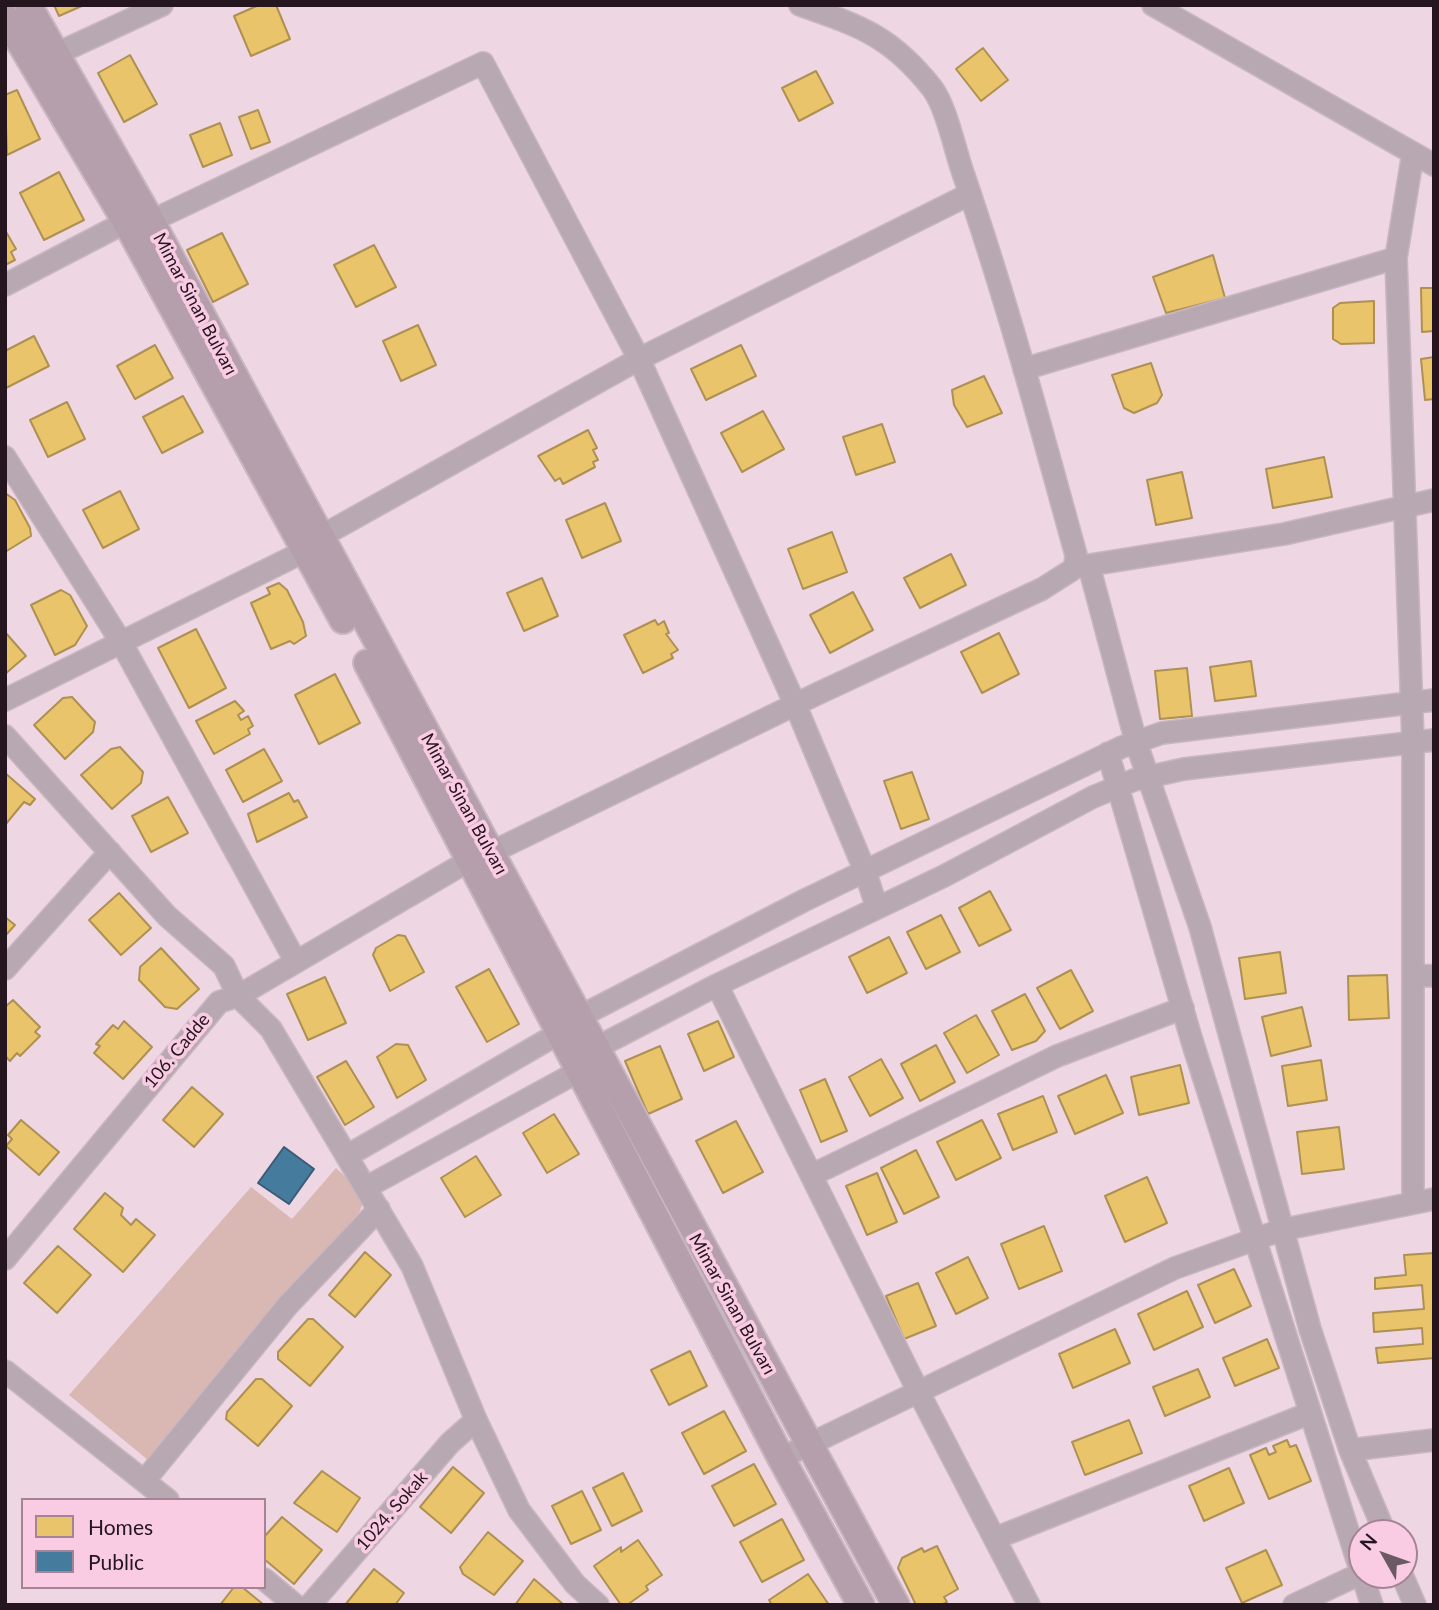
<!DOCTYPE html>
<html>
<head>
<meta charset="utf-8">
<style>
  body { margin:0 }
  #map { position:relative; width:1439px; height:1610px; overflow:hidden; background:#eed6e3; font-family:Lato,sans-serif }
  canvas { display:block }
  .frame { position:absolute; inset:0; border:7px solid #25151e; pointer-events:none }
  .legend { position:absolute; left:21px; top:1498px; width:245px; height:91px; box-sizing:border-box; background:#f9cce4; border:2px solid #a48395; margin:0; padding:9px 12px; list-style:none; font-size:21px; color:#25151e }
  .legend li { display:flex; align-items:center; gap:14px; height:35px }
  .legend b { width:35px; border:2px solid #a48395 }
  .north { position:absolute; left:1348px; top:1519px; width:70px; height:70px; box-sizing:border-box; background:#f9cce4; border:2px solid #a48395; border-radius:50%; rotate:310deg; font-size:19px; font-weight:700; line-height:28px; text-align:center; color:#25151e }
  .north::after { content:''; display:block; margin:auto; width:24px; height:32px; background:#6b5963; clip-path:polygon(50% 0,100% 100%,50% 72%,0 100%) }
</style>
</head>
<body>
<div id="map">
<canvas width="1439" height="1610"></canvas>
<div class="frame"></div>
<ul class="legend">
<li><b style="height:19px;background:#e9c46a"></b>Homes</li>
<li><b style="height:19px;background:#457b9d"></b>Public</li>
</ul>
<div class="north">N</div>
</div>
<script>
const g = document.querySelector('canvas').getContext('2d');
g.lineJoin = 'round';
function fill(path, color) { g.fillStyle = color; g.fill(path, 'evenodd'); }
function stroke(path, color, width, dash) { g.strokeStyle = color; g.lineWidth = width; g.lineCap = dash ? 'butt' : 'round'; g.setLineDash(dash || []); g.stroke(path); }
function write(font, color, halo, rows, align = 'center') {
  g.font = font + ' Lato,sans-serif'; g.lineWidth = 7; g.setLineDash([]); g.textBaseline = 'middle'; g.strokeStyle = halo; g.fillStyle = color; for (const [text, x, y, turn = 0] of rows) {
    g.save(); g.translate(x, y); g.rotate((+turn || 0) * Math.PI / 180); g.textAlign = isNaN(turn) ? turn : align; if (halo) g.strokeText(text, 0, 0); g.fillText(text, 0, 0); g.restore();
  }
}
fill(new Path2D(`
  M 336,1168 L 365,1195 L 360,1211 L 148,1460 L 69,1395 L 251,1187 L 292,1219 Z`), '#d9b8b4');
const homes = new Path2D(`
  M 54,5 L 84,5 L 59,16 Z
  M 259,5 L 276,5 L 290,39 L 251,56 L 234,16 Z
  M 983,48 L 1008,80 L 981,101 L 956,69 Z
  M 130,55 L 157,104 L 124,122 L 98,73 Z
  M 816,71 L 833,103 L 799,121 L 782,88 Z
  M 17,90 L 40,139 L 7,155 L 5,95 Z
  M 258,110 L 270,142 L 251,149 L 239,117 Z
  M 220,123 L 232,155 L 203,167 L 190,135 Z
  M 59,172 L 84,220 L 44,240 L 20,193 Z
  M 5,230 L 16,249 L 11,252 L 15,260 L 5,265 Z
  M 222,233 L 248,284 L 213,302 L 187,250 Z
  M 374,245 L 396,287 L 356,307 L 334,265 Z
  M 1213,255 L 1225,298 L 1166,313 L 1153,277 Z
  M 1421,288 L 1434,288 L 1434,331 L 1422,332 Z
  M 1374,301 L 1374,343 L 1341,344 L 1333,339 L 1333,308 L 1340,303 Z
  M 418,325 L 436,365 L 401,381 L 383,341 Z
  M 34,336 L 49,366 L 6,388 L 5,351 Z
  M 155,345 L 173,378 L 135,399 L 117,366 Z
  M 741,345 L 756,376 L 706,400 L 691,369 Z
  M 1434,357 L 1434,399 L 1425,400 L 1421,359 Z
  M 1151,363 L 1162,395 L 1157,403 L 1134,413 L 1124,408 L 1112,375 Z
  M 984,376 L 1002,413 L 967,427 L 954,405 L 952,390 Z
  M 183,396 L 203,432 L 162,453 L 143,417 Z
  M 67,402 L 85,439 L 48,457 L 30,420 Z
  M 763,411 L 784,449 L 742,472 L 721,433 Z
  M 882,424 L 895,462 L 856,475 L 843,437 Z
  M 588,430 L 597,448 L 593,450 L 598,460 L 593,462 L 595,467 L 563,484 L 560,478 L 555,481 L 538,456 Z
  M 1324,457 L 1332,497 L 1273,508 L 1266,469 Z
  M 1182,472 L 1192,518 L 1156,525 L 1147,480 Z
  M 120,491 L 139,529 L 103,548 L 83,510 Z
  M 5,493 L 15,500 L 30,528 L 31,536 L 5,552 Z
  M 605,503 L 621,541 L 582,558 L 566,520 Z
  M 832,532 L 847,572 L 803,589 L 788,549 Z
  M 951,554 L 966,585 L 920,608 L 904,578 Z
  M 542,578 L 558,616 L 524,631 L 507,593 Z
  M 279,583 L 287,590 L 303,622 L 306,636 L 294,644 L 290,641 L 271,649 L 251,603 L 270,594 L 267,588 Z
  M 61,590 L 70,595 L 87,626 L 75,645 L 55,655 L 31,605 Z
  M 853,592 L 873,630 L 830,653 L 810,615 Z
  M 655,620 L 658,625 L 664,621 L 669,633 L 666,634 L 678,650 L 671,654 L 673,658 L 643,673 L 624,635 Z
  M 196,629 L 226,688 L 189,708 L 158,648 Z
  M 5,632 L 26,656 L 5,674 Z
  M 999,633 L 1019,674 L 982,693 L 961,652 Z
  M 1251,661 L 1256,696 L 1215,701 L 1210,667 Z
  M 1187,668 L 1192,716 L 1160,719 L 1155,671 Z
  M 335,674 L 360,723 L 319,744 L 295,695 Z
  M 72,697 L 95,722 L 93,732 L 65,759 L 34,725 L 63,698 Z
  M 235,701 L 244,711 L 238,715 L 241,720 L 248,716 L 253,726 L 248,729 L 250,734 L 214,754 L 196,721 Z
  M 120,747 L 143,772 L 141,783 L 112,809 L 81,775 L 111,749 Z
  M 264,749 L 282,781 L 243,802 L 226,770 Z
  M 912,772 L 929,819 L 901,829 L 884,781 Z
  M 5,773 L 35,799 L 30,805 L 24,802 L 5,825 Z
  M 289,793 L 294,802 L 298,800 L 307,817 L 257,842 L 248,814 Z
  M 168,797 L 188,833 L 151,852 L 132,816 Z
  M 990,891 L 1011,930 L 979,946 L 959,908 Z
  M 119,893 L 151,928 L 121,955 L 89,920 Z
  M 941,915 L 960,952 L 926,969 L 907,932 Z
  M 5,917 L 15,925 L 5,936 Z
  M 398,935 L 405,936 L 424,972 L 390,991 L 373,955 L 376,948 Z
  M 889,937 L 907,973 L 867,993 L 849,957 Z
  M 161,948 L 199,989 L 177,1009 L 165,1007 L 139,980 L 140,967 Z
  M 1280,952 L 1286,993 L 1245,999 L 1239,958 Z
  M 489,969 L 519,1024 L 487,1042 L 456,987 Z
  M 1071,970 L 1093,1011 L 1060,1029 L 1037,988 Z
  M 1387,975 L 1389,1018 L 1349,1020 L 1348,976 Z
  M 325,977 L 346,1023 L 308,1040 L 287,994 Z
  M 1025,994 L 1045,1031 L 1036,1041 L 1012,1050 L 992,1011 Z
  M 13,1000 L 40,1027 L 35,1032 L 40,1036 L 20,1056 L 17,1053 L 10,1061 L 5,1056 L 5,1007 Z
  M 1302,1007 L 1311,1046 L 1271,1056 L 1262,1017 Z
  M 976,1015 L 999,1055 L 967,1073 L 944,1033 Z
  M 124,1021 L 152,1047 L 123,1079 L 94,1053 L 100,1046 L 96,1044 L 113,1025 L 118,1029 Z
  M 718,1021 L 734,1057 L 704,1071 L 688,1034 Z
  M 396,1044 L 408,1045 L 426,1080 L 397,1098 L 377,1057 Z
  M 936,1045 L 955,1082 L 920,1101 L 901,1064 Z
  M 660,1046 L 682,1099 L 648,1114 L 625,1061 Z
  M 881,1059 L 903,1098 L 870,1116 L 849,1077 Z
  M 1321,1060 L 1327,1100 L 1288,1106 L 1282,1066 Z
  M 346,1061 L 374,1107 L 345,1125 L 317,1077 Z
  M 1180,1065 L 1189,1103 L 1139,1115 L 1131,1077 Z
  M 1106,1075 L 1123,1113 L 1075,1134 L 1058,1096 Z
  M 825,1079 L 847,1131 L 821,1142 L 800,1090 Z
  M 192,1087 L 223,1114 L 194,1147 L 163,1120 Z
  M 1043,1096 L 1057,1132 L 1013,1150 L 998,1114 Z
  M 554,1114 L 579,1154 L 547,1173 L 523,1133 Z
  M 21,1120 L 59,1152 L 39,1175 L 6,1146 L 12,1139 L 8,1135 Z
  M 982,1120 L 1001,1158 L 956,1180 L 937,1142 Z
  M 736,1121 L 763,1172 L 723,1193 L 696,1141 Z
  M 1339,1127 L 1344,1169 L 1302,1174 L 1297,1132 Z
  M 916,1150 L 939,1197 L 904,1214 L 881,1168 Z
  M 476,1156 L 501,1195 L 465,1217 L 441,1178 Z
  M 877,1173 L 897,1222 L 867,1235 L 846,1186 Z
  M 1147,1177 L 1167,1223 L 1125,1242 L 1105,1196 Z
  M 105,1193 L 123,1208 L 121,1215 L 131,1225 L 136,1219 L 155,1235 L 123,1272 L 74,1229 Z
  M 1044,1226 L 1062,1271 L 1019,1289 L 1001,1244 Z
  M 58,1246 L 91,1275 L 57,1313 L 24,1283 Z
  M 365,1252 L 391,1275 L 355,1317 L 329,1295 Z
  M 1434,1253 L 1434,1358 L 1378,1363 L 1376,1348 L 1423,1344 L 1422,1328 L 1374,1332 L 1373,1313 L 1424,1309 L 1422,1285 L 1375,1289 L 1375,1278 L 1406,1275 L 1404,1255 Z
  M 968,1257 L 988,1298 L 956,1314 L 936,1273 Z
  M 1234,1269 L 1251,1306 L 1215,1323 L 1198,1285 Z
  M 918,1283 L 936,1326 L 904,1339 L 886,1296 Z
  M 1187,1291 L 1203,1327 L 1154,1350 L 1138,1314 Z
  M 308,1319 L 313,1319 L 343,1347 L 310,1386 L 278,1359 L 278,1352 Z
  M 1115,1329 L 1130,1363 L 1073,1388 L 1059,1354 Z
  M 1267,1339 L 1279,1368 L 1235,1386 L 1223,1358 Z
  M 690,1351 L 707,1386 L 669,1405 L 651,1370 Z
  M 1198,1369 L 1210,1397 L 1165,1416 L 1153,1387 Z
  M 256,1379 L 262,1379 L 292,1406 L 258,1446 L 226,1419 L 227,1412 Z
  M 724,1411 L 746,1451 L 704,1474 L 682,1433 Z
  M 1129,1420 L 1142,1453 L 1085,1475 L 1072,1442 Z
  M 1287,1440 L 1290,1447 L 1296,1445 L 1311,1481 L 1269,1499 L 1250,1455 L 1266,1448 L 1269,1455 L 1276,1452 L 1273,1446 Z
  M 754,1464 L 776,1504 L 734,1526 L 712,1486 Z
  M 453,1467 L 484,1493 L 451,1533 L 420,1507 Z
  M 1229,1468 L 1244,1503 L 1204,1521 L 1189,1486 Z
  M 322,1471 L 360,1498 L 337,1532 L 294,1503 Z
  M 623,1473 L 642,1511 L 612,1526 L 593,1488 Z
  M 582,1491 L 601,1530 L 571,1544 L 552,1506 Z
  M 282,1517 L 322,1550 L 294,1584 L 264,1559 L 264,1537 Z
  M 782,1519 L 804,1560 L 762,1582 L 740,1542 Z
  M 488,1532 L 523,1561 L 494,1595 L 463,1574 L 460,1567 Z
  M 638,1540 L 662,1575 L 646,1586 L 648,1590 L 627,1605 L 621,1605 L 594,1566 L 621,1547 L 621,1552 Z
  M 937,1546 L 958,1589 L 944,1597 L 947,1602 L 941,1605 L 916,1605 L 898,1568 L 902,1558 L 922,1548 L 924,1552 Z
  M 1266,1550 L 1282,1585 L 1242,1603 L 1226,1568 Z
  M 374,1569 L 404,1593 L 395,1605 L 345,1605 Z
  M 808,1574 L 829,1605 L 772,1605 L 769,1600 Z
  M 534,1579 L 564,1605 L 515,1605 Z
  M 234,1587 L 242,1587 L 264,1605 L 220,1605 Z`);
fill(homes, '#e9c46a');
stroke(homes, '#ae9053', 2);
const public = new Path2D(`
  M 284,1147 L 314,1169 L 289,1204 L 258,1183 Z`);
fill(public, '#457b9d');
stroke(public, '#3b5c77', 2);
const minor = new Path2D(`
  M 1153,5 L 1434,165
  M 56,54 L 162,5
  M 151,221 L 483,63 L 639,359 L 795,704 L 865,871 L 877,908
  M 5,285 L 126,222
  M 1024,369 L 1396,258
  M 5,457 L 121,642 L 296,962
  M 320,537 L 639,359 L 970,194
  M 1089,566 L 1136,742 L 1200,927 L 1310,1329 L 1350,1450 L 1385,1533
  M 1077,567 L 1284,534 L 1434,500
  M 5,700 L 305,551
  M 5,736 L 167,916 L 224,966 L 238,996 L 271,1029 L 412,1266 L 476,1420 L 519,1510 L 575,1584 L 598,1605
  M 1108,753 L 1192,1041 L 1362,1575
  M 490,853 L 819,693 L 1042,589 L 1075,568 L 1076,555 C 1041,427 1006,298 963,173 C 955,150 946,106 932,88 C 891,36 860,26 800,5
  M 5,969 L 110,852
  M 1413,975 L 1434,976
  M 717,985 L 918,1391 L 1029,1605
  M 579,1017 L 803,901 L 1122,747 L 1162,733 L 1434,700
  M 596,1048 L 717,985 L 944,876 L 1093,797 L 1134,780 L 1184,769 L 1434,740
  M 347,1156 L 561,1032
  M 812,1175 L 1057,1056 L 1183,1008
  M 367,1187 L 581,1070
  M 1413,1201 L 1413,742 L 1396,258 L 1413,153
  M 5,1259 L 219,1002 L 238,996 L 470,860
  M 5,1371 L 168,1500
  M 1350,1450 L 1434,1440
  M 781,1458 L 1175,1268 L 1281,1230 L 1434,1199
  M 145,1480 L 288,1305 L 379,1209
  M 996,1538 L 1310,1413
  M 1362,1575 L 1372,1605
  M 1402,1575 L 1415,1605
  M 264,1579 L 295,1605
  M 310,1605 L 450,1443 L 476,1420
  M 1294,1605 L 1362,1573`);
const major = new Path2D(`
  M 28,5 L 151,221 L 896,1605
  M 5,17 L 126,222 L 343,620
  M 367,663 L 781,1458 L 861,1605`);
stroke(minor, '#c8b6c0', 24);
stroke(major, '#c8b6c0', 30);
stroke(minor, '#b8a8b1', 21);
stroke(major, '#b59fac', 26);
write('18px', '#25151e', '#f9cce4', [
  ["Mimar Sinan Bulvarı",195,304,62],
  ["Mimar Sinan Bulvarı",464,804,61],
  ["106. Cadde",177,1051,-50],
  ["Mimar Sinan Bulvarı",732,1304,61],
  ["1024. Sokak",392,1511,-49]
]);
</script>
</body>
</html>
